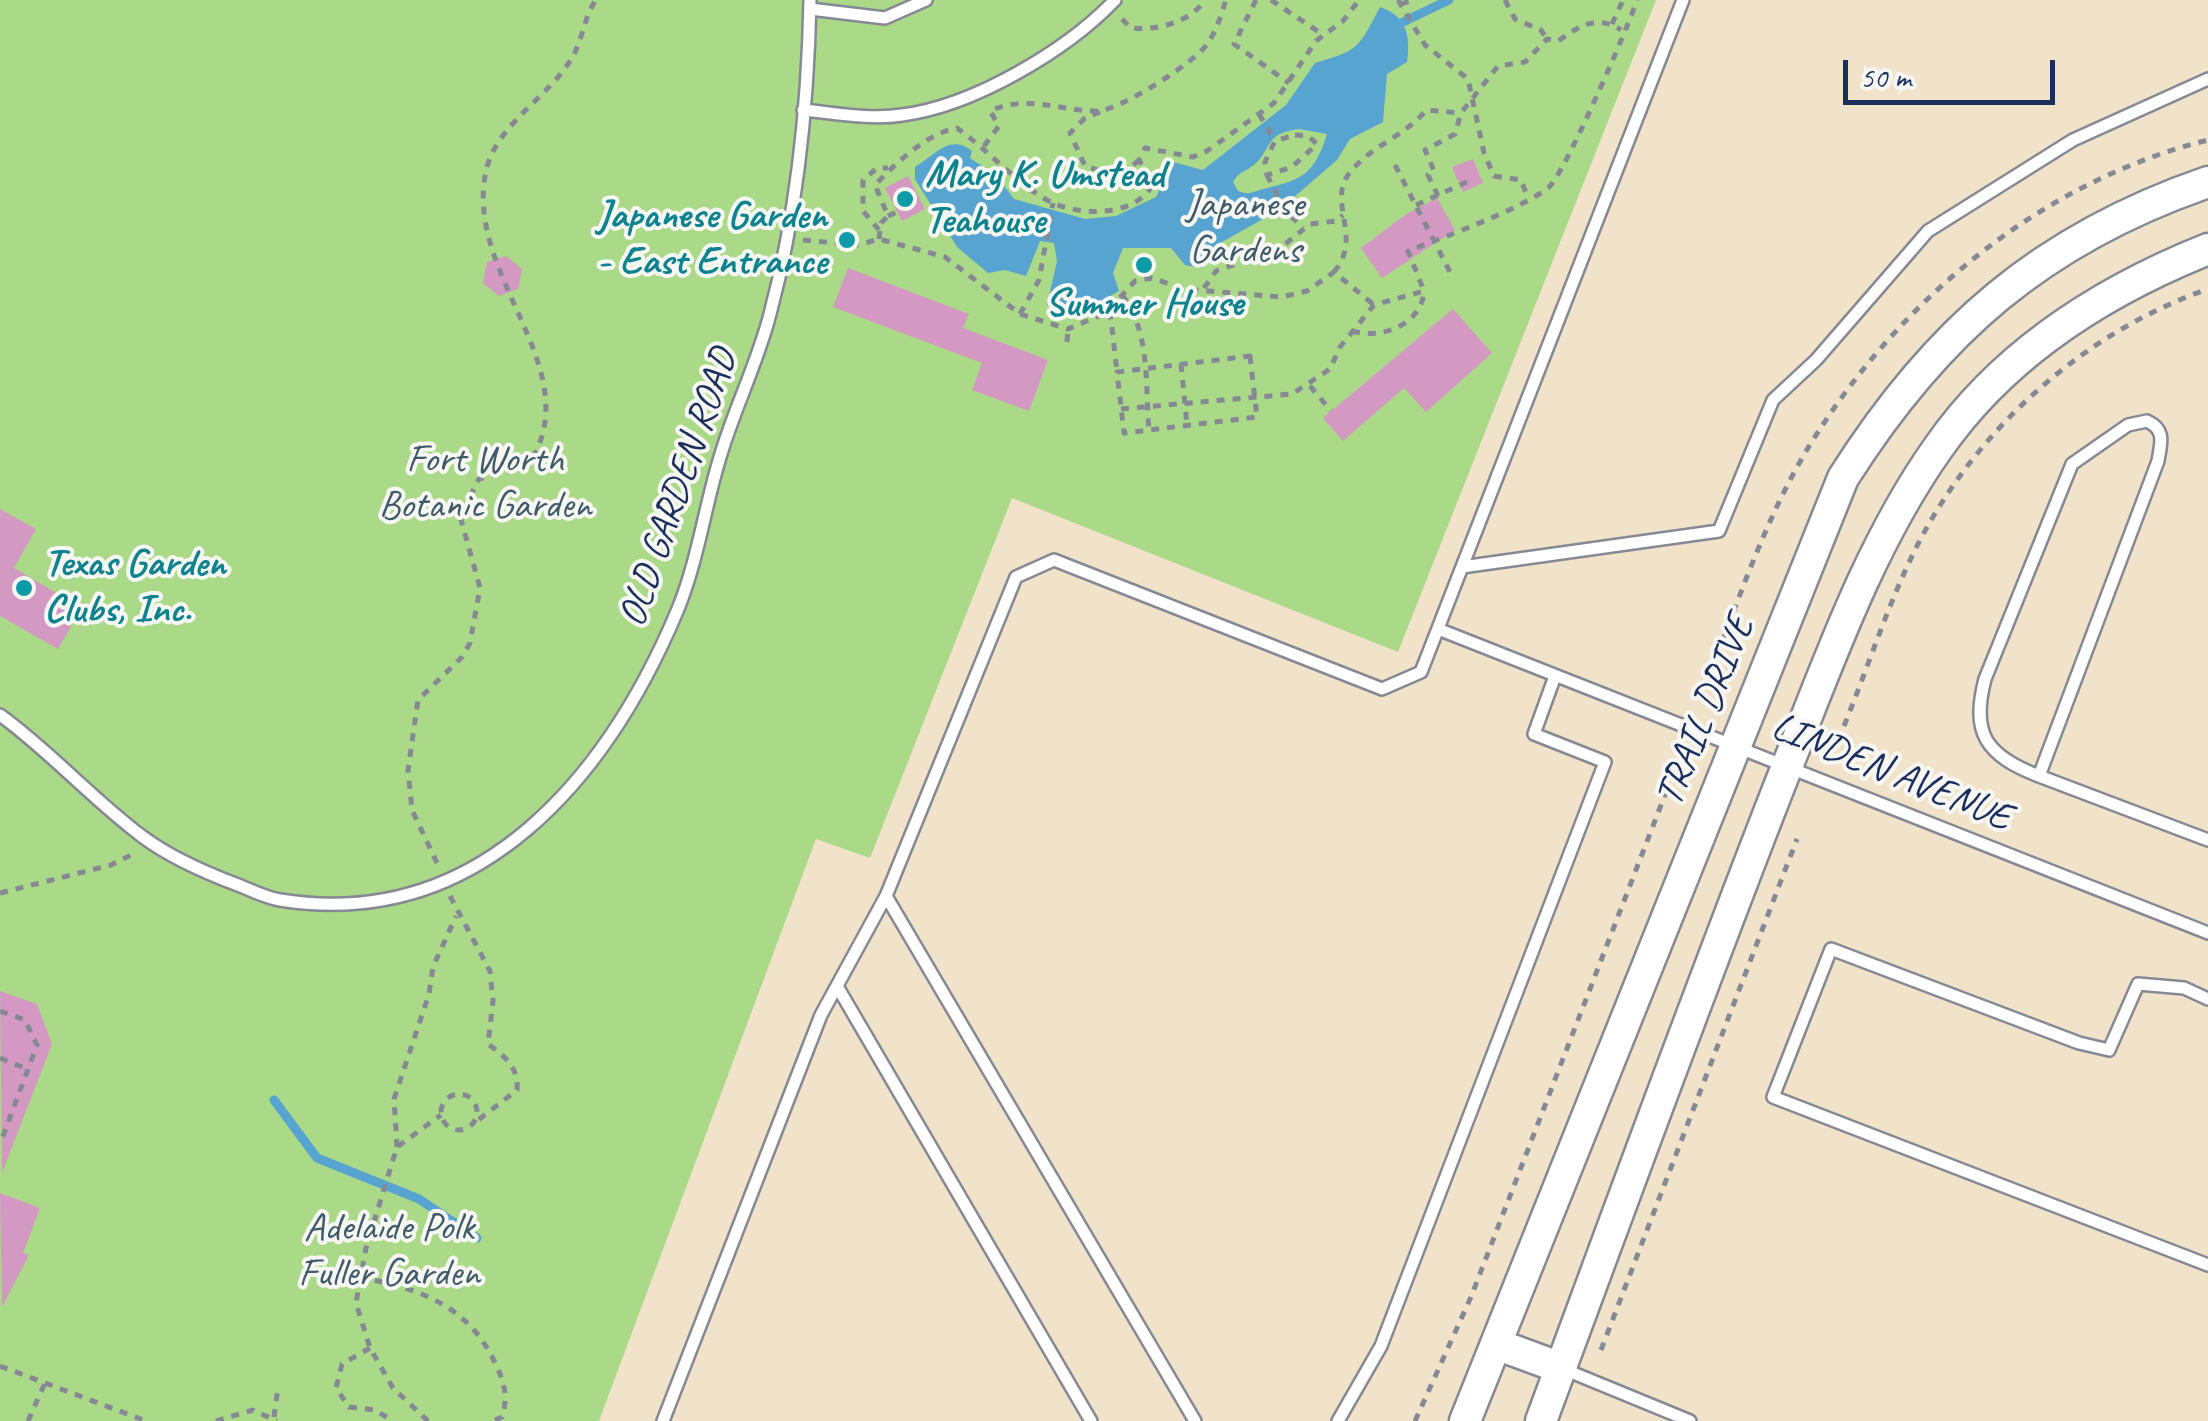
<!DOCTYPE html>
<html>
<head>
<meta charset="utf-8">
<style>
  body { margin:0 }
  #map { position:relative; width:2208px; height:1421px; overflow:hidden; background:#f1e3ca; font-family:Caveat,sans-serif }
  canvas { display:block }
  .scale { position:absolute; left:1843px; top:60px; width:212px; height:45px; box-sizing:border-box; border:5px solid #1b2f5e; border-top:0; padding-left:12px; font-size:30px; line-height:35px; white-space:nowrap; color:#1b2f5e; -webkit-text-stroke:8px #f6f6f2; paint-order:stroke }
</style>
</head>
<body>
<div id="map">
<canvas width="2208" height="1421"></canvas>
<div class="scale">50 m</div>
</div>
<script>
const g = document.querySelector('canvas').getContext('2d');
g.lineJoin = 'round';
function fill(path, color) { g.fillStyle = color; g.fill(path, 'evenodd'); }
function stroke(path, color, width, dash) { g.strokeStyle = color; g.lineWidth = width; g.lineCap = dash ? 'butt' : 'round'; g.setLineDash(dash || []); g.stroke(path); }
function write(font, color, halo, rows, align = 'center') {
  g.font = font + ' Caveat,sans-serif'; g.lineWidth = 8; g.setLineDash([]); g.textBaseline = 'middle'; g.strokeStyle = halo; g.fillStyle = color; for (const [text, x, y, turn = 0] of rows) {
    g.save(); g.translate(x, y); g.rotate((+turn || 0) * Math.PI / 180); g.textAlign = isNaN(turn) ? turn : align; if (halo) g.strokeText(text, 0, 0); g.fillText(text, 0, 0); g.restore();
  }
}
fill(new Path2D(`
  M 0,0 L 1656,0 L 1398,652 L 1012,498 L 870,858 L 816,839 L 599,1421 L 0,1421 Z`), '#aad987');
fill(new Path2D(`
  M 1380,7 C 1406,16 1411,35 1407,62 L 1387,74 L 1383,122 L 1350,139 L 1337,160 L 1279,210 L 1215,246 L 1201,268 L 1185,265 L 1171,248 L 1123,248 L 1113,273 L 1119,291 L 1091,307 L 1047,305 L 1057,261 L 1054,243 L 1040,241 L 1026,276 L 1005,270 L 988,273 L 957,247 L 915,179 L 915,167 C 935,155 950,133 972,151 L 970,158 L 996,175 L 1014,199 L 1085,219 L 1116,216 L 1156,197 L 1173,162 L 1203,170 L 1286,105 L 1315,63 C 1359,50 1358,49 1380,7 ZM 1299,129 L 1327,134 C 1313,179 1298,180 1260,190 C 1250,193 1248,195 1238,191 L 1233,182 C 1239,172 1242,173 1251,167 C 1273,152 1262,133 1299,129 Z`), '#58a4d1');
stroke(new Path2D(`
  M 1403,22 L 1449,0
  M 274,1100 L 317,1158 L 419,1199 L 477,1238`), '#58a4d1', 9);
fill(new Path2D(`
  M 1473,159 L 1483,183 L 1463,192 L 1452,167 Z
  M 908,176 L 925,209 L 902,221 L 885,188 Z
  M 1437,198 L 1455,230 L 1382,278 L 1361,248 L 1405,215 Z
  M 506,256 L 522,269 L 518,289 L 499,296 L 483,283 L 487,262 Z
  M 848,268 L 969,314 L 963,328 L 1048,360 L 1029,411 L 972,390 L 982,363 L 833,307 Z
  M 1453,309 L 1492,353 L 1426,412 L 1404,388 L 1343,441 L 1323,418 Z
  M 0,509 L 36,529 L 14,568 L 82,608 L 58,649 L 0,616 Z
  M 0,991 L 37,1004 L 52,1044 L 2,1173 Z
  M 0,1193 L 40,1208 L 23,1253 L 29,1255 L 2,1307 Z`), '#d399c2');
const service = new Path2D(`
  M 810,9 L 885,18 L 926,0
  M 803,110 C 835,113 870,120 902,115 C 973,106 1066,51 1115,0
  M 1462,567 L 1719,531 L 1773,400 L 1816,360 L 1928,231 L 2073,140 L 2208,79
  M 1438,629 L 2208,933
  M 0,715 C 51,752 93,800 143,837 C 171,858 206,873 238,885 C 251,890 266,898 280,900 C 480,932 608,776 678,609 C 697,562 704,512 718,464 C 732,413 757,365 770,314 C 797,213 808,104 810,0
  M 2039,776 L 2158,461 C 2161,442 2166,430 2147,421 L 2128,425 L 2072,464 L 1985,679 C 1971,733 1985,755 2039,776 L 2208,840
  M 886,896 L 1195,1421
  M 837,986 L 1091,1421
  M 2208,999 L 2184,988 L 2138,984 L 2109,1050 L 2079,1043 L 1831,949 L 1773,1097 L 2208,1265
  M 1561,1368 L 1690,1421
  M 663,1421 L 821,1015 L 886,896 L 1016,577 L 1054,560 L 1382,689 L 1421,672 L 1683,0
  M 1338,1421 L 1381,1346 L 1605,762 L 1534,734 L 1555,676`);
const tertiary = new Path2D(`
  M 1496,1344 L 1561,1368
  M 1465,1421 L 1843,478 C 1936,331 2042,239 2208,182
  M 1541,1421 C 1622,1203 1701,985 1786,769 C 1829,661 1870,544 1938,448 C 2004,353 2103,291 2208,249`);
stroke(service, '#868994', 16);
stroke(tertiary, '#868994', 35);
stroke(new Path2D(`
  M 1256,0 L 1234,44 L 1289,83
  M 1271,0 L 1322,34
  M 1398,0 L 1425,45 L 1468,79 L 1484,153 L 1494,176 L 1521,180 L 1528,198
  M 1505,0 L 1515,19 L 1541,30 L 1547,39
  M 1401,4 L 1414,0
  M 1122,19 L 1131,28 C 1156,31 1191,22 1205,0
  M 1612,24 L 1623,0
  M 1100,112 L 1085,118 L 1070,133 L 1085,166 L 1120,177 L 1139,160
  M 1259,114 L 1275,141
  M 1295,135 L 1308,136 L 1317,144 L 1292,167 L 1267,175 L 1265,162 L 1275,141 Z
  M 984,146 L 999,126 L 990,111 C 1026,94 1061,111 1097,111 C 1119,111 1196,62 1208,43 C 1217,30 1221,15 1226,0
  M 1395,165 L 1451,274
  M 1267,175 L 1285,210 L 1303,228
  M 1438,196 L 1428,175 L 1434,171 L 1425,150 L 1455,134 L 1461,113 L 1498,66 L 1525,62 L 1547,39 L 1558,41 C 1580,26 1596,14 1621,30
  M 1416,205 L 1469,181
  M 888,216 L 897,212
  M 879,230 L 863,211 L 863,180 L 877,168 L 888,168
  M 879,239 L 881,223 L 888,216 L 875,185 C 895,164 927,133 957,128 C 987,149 1024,191 1055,204 C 1086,216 1136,216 1153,184 L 1139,160 L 1145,148 L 1193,157 L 1207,151 L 1274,103 L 1316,41 L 1343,21 L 1359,0
  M 803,240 L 859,245 L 879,239 L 945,257 L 1020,314 L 1068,329 L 1106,313 L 1135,281 L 1152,278 L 1184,289 L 1282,297 L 1307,291 L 1334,272 L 1374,305
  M 1334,272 C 1363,238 1328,203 1348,175 C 1368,147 1406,136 1426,110 L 1461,113
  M 1204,288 L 1216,271 L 1279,249 L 1310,224 L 1336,221 L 1343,215
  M 1122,295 C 1151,332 1145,386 1149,430
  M 1106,313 L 1111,319 L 1117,372
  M 1020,314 L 1039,280 L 1053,203
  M 1352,331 C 1382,340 1422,324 1424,291
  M 1067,342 L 1068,329
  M 1250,356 L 1257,417 L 1124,433 L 1117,372 Z
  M 1181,364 L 1187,425
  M 1310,386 L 1331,411
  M 1121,409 L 1292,394 L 1330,369 L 1340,347 L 1374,305 L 1424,291 L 1408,251 C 1444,237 1522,209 1549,187 C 1564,175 1630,23 1637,0
  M 1711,672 C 1742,590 1771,503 1820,429 C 1909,292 2047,180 2208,140
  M 1844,726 C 1868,667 1888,604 1916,548 C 1975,430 2084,332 2208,289
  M 437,863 L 412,810 L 408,770 L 418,700 L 462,657 L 470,643 L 480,588 L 460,516 L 479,479 L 527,467 C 593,371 463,278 486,171 C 496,124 551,96 573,56 C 583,38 584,17 596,0
  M 0,893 L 111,865 L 135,853
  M 450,896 L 490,971 L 493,1001 L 488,1044 C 505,1056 519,1068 517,1090 L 473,1124
  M 0,1011 L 25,1020 L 37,1045 L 0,1144
  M 0,1058 L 27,1069
  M441 1112a18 18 0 1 1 36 0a18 18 0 1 1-36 0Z
  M 397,1147 L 394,1099 L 429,994 L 433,967 L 456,916
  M 359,1277 C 420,1289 469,1305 496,1365 C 505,1384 508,1397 502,1417 L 493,1421
  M 370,1348 L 342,1364 L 336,1388 L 349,1407 L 375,1410 L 393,1421
  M 1601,1350 L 1797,839
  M 0,1366 L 146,1421
  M 274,1417 L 278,1387
  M 28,1421 L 45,1383
  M 216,1421 L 253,1410 L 277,1421
  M 428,1421 L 393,1388 L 370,1348 L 356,1303 L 366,1248 L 397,1147 L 441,1115
  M 1415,1421 L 1471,1297 L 1668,787`), '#868994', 5, [8, 8]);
stroke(service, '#fff', 11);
stroke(tertiary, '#fff', 30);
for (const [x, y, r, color] of [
  [905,199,10,"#0f9aa8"],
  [847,240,10,"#0f9aa8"],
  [1144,265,10,"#0f9aa8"],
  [24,588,10,"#0f9aa8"]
]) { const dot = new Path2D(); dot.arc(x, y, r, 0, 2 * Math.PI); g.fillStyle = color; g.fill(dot); stroke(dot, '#f6f6f2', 4); }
write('bold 40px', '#0d838f', '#f6f6f2', [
  ["Mary K. Umstead",925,176],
  ["Teahouse",925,222],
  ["Japanese Garden",827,217,"right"],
  ["- East Entrance",827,263,"right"],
  ["Summer House",1144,305,"center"],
  ["Texas Garden",44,565],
  ["Clubs, Inc.",44,611]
], 'left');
write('40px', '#3f5a68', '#f6f6f2', [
  ["Japanese",1245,206],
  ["Gardens",1245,252],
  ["Fort Worth",485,461],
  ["Botanic Garden",485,507],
  ["Adelaide Polk",389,1229],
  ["Fuller Garden",389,1275]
]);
write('40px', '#1b2f5e', '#f6f6f2', [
  ["OLD GARDEN ROAD",679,488,-71],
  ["TRAIL DRIVE",1706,711,-68],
  ["LINDEN AVENUE",1891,773,22]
]);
</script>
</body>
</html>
